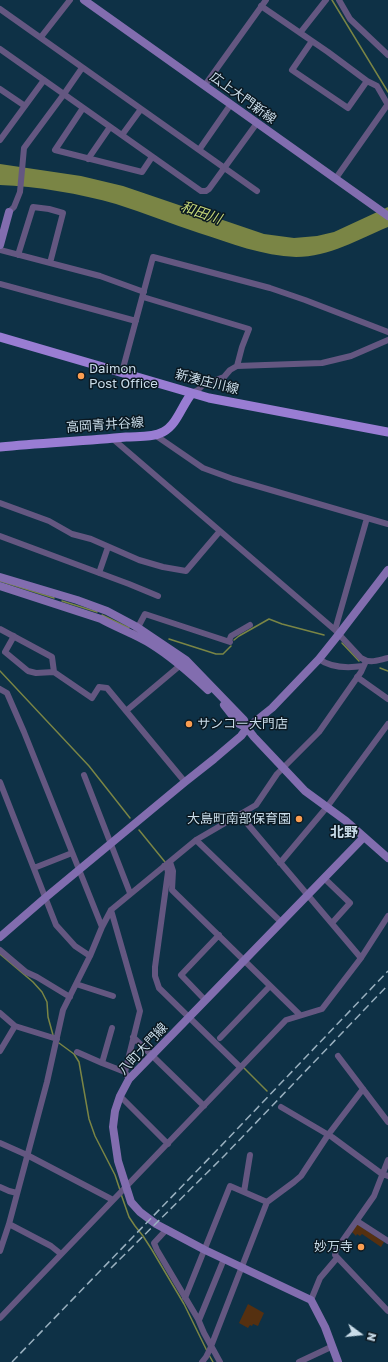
<!DOCTYPE html>
<html>
<head>
<meta charset="utf-8">
<style>
  body { margin:0 }
  #map { position:relative; width:388px; height:1362px; overflow:hidden; background:#0e3146; font-family:"Golos Text",sans-serif }
  canvas { display:block }
  .north { position:absolute; left:340px; top:1314px; width:40px; height:40px; -webkit-text-stroke:3px #0a1821; paint-order:stroke; rotate:105deg; font-size:11px; font-weight:700; line-height:16px; text-align:center; color:#c9dce9 }
  .north::after { content:''; display:block; margin:auto; width:14px; height:18px; background:#c9dce9; clip-path:polygon(50% 0,100% 100%,50% 72%,0 100%) }
</style>
</head>
<body>
<div id="map">
<canvas width="388" height="1362"></canvas>
<div class="north">N</div>
</div>
<script>
const g = document.querySelector('canvas').getContext('2d');
g.lineJoin = 'round';
function fill(path, color) { g.fillStyle = color; g.fill(path, 'evenodd'); }
function stroke(path, color, width, dash) { g.strokeStyle = color; g.lineWidth = width; g.lineCap = dash ? 'butt' : 'round'; g.setLineDash(dash || []); g.stroke(path); }
function write(font, color, halo, rows, align = 'center') {
  g.font = font + ' "Golos Text","Noto Sans JP",sans-serif'; g.lineWidth = 3; g.setLineDash([]); g.textBaseline = 'middle'; g.strokeStyle = halo; g.fillStyle = color; for (const [text, x, y, turn = 0] of rows) {
    g.save(); g.translate(x, y); g.rotate((+turn || 0) * Math.PI / 180); g.textAlign = isNaN(turn) ? turn : align; if (halo) g.strokeText(text, 0, 0); g.fillText(text, 0, 0); g.restore();
  }
}
fill(new Path2D(`
  M 357,1224 L 384,1242 L 381,1247 L 362,1234 L 360,1236 L 357,1234 L 356,1236 L 352,1232 Z
  M 248,1304 L 264,1313 L 258,1326 L 253,1324 L 252,1326 L 250,1325 L 248,1328 L 239,1323 Z`), '#553010');
fill(new Path2D(`
  M 0,164 L 81,176 L 123,186 L 264,234 L 294,238 L 317,236 L 334,232 L 388,207 L 388,227 C 359,239 329,257 296,257 C 263,256 230,243 199,233 C 172,224 144,213 116,204 C 81,194 36,186 0,185 Z`), '#7a8545');
stroke(new Path2D(`
  M 332,0 L 388,92
  M 0,581 L 54,598
  M 62,601 L 97,612
  M 102,615 L 129,628
  M 169,639 L 216,654 L 223,654 L 231,646
  M 234,640 L 239,636 L 269,619 L 282,624 L 324,635
  M 342,643 L 359,661
  M 380,668 L 388,671
  M 0,671 L 89,766 L 130,818
  M 139,830 L 165,862
  M 0,954 L 33,982 L 42,992 L 47,1002 L 48,1017 L 53,1035
  M 59,1043 L 74,1054 L 79,1062 L 89,1119 L 95,1136 L 115,1175 L 120,1190
  M 244,1068 L 267,1091
  M 121,1194 L 129,1217 L 135,1226 L 143,1236 L 152,1250 L 184,1304 L 207,1351
  M 209,1355 L 213,1362`), '#7a8545', 1.5);
stroke(new Path2D(`
  M 339,0 L 350,19 L 388,55
  M 261,6 L 328,52 L 367,81 L 377,86 L 388,105
  M 0,9 L 257,191
  M 300,33 L 326,0
  M 41,37 L 70,0
  M 312,41 L 292,70 L 348,108 L 367,81
  M 0,49 L 201,191 L 206,191 L 209,189 L 257,123
  M 205,85 L 266,0
  M 0,89 L 25,106
  M 83,108 L 55,150 L 142,172 L 152,157
  M 122,135 L 141,109
  M 0,140 L 44,80
  M 199,150 L 231,104
  M 88,159 L 110,127
  M 336,178 L 388,104
  M 9,212 L 14,207 L 20,192 L 24,148 L 64,94 L 82,68
  M 0,250 L 100,276 L 144,292
  M 18,255 L 33,207 L 49,209 L 63,213 L 50,263
  M 0,284 L 136,321
  M 143,297 L 249,329 L 242,347 L 237,366
  M 122,372 L 153,257 L 270,288 L 305,300 L 388,332
  M 192,393 L 198,390 L 204,384 L 224,377 L 230,370 L 237,366 L 322,363 L 351,356 L 388,340
  M 155,435 L 203,468 L 233,479 L 388,524
  M 113,439 L 335,630 L 361,658 C 370,664 378,660 388,658
  M 0,503 L 49,521 L 72,534 L 91,539 L 139,560 L 163,567 L 186,571 L 220,531
  M 0,536 L 129,584 L 158,596
  M 99,573 L 108,547
  M 0,629 L 52,657 L 54,672 L 92,698 L 99,687 L 107,688 L 185,782
  M 335,630 L 367,518
  M 136,631 L 145,614 L 230,642
  M 14,636 L 5,652 L 28,671 L 36,673 L 54,672
  M 229,641 L 231,636 L 250,625
  M 319,659 C 331,668 349,668 363,666
  M 357,677 L 388,699
  M 0,689 L 7,693 L 24,732 L 102,927
  M 126,711 L 183,663
  M 84,775 L 130,893
  M 0,782 L 56,925 L 75,946 L 90,956
  M 240,815 L 361,958
  M 196,840 L 281,922
  M 170,862 L 173,871 L 172,890 L 300,1015
  M 280,863 L 327,807 L 388,724
  M 164,866 L 167,868 L 168,872 L 155,967 L 155,976 L 159,988 L 240,1067
  M 34,868 L 72,853
  M 324,878 L 350,903 L 332,923
  M 111,910 L 140,1011 L 125,1072 L 129,1079
  M 0,950 L 26,972 L 37,977 L 70,997
  M 76,984 L 113,996
  M 205,1000 L 181,975 L 219,935
  M 0,1013 L 15,1026 L 57,1039
  M 112,1028 L 102,1063 L 125,1072
  M 133,1037 L 204,1106
  M 220,1038 L 270,986
  M 0,1051 L 15,1026
  M 77,1052 L 102,1063
  M 338,1056 L 388,1122
  M 120,1096 L 168,1144
  M 281,1107 L 332,1137 L 382,1174 L 388,1176
  M 0,1143 L 27,1155 L 113,1200
  M 388,1160 L 374,1196 L 336,1250 L 335,1255 L 388,1311
  M 0,1187 L 9,1191 L 17,1193
  M 244,1192 L 250,1155
  M 357,1221 L 388,1241
  M 9,1224 L 51,1246 L 61,1254
  M 167,1229 L 154,1243 L 157,1250 L 198,1319 L 204,1333 L 220,1362
  M 0,1251 L 9,1224 L 47,1082 L 63,1010 L 90,956 L 102,927 L 111,910 L 196,840 L 256,805 L 277,774 L 319,732 L 361,672 L 366,661
  M 185,1298 L 230,1186 L 267,1202
  M 311,1300 L 320,1278 L 337,1258
  M 0,1318 L 286,1020 L 322,1009 L 361,958 L 388,916
  M 199,1320 L 224,1259
  M 202,1362 L 206,1357 L 210,1349 L 267,1202 L 294,1182 L 301,1176 L 328,1135 L 363,1089
  M 299,1362 L 331,1347`), '#645781', 6);
stroke(new Path2D(`
  M 84,0 L 388,216
  M 0,245 L 9,212
  M 0,577 L 77,600 L 107,611 L 137,627 L 186,660 L 244,720 L 247,728 L 254,737 L 305,791 L 346,821 L 388,858
  M 0,586 L 101,619 C 117,628 135,634 151,644 C 172,657 190,673 208,690
  M 224,705 L 239,724 L 247,728
  M 0,937 L 45,898 L 185,782 L 214,759 L 241,736 L 247,728 L 272,708 L 319,659 L 339,634 L 388,570
  M 338,1362 L 325,1327 L 311,1300 L 205,1250 L 156,1224 L 140,1212 L 131,1202 L 118,1161 L 113,1127 L 115,1111 L 120,1096 L 129,1079 L 364,837`), '#826daf', 8);
stroke(new Path2D(`
  M 0,337 L 209,398 L 388,432
  M 0,447 C 42,443 84,441 126,437 C 137,436 152,438 163,432 C 177,425 182,405 192,393`), '#997dd3', 9);
stroke(new Path2D(`
  M 111,1268 L 225,1155 L 388,985
  M 12,1362 L 219,1148 L 388,971`), '#99b0bf', 1.5, [8, 4]);
for (const [x, y, r, color] of [
  [81,376,4,"#fb9e51"],
  [189,724,4,"#fb9e51"],
  [299,819,4,"#fb9e51"],
  [361,1247,4,"#fb9e51"]
]) { const dot = new Path2D(); dot.arc(x, y, r, 0, 2 * Math.PI); g.fillStyle = color; g.fill(dot); stroke(dot, '#0a1821', 1.5); }
write('13px', '#c9dce9', '#0a1821', [
  ["広上大門新線",243,98,36],
  ["新湊庄川線",207,382,14],
  ["高岡青井谷線",105,425,-4],
  ["八町大門線",143,1049,-47]
]);
write('13px', '#c9dce9', '#0a1821', [
  ["Daimon",89,369],
  ["Post Office",89,384],
  ["サンコー大門店",197,724],
  ["大島町南部保育園",291,819,"right"],
  ["妙万寺",353,1247,"right"]
], 'left');
write('italic 14px', '#c5d779', '#0a1821', [
  ["和田川",201,213,19]
]);
write('bold 14px', '#c9dce9', '#0a1821', [
  ["北野",344,833]
]);
</script>
</body>
</html>
